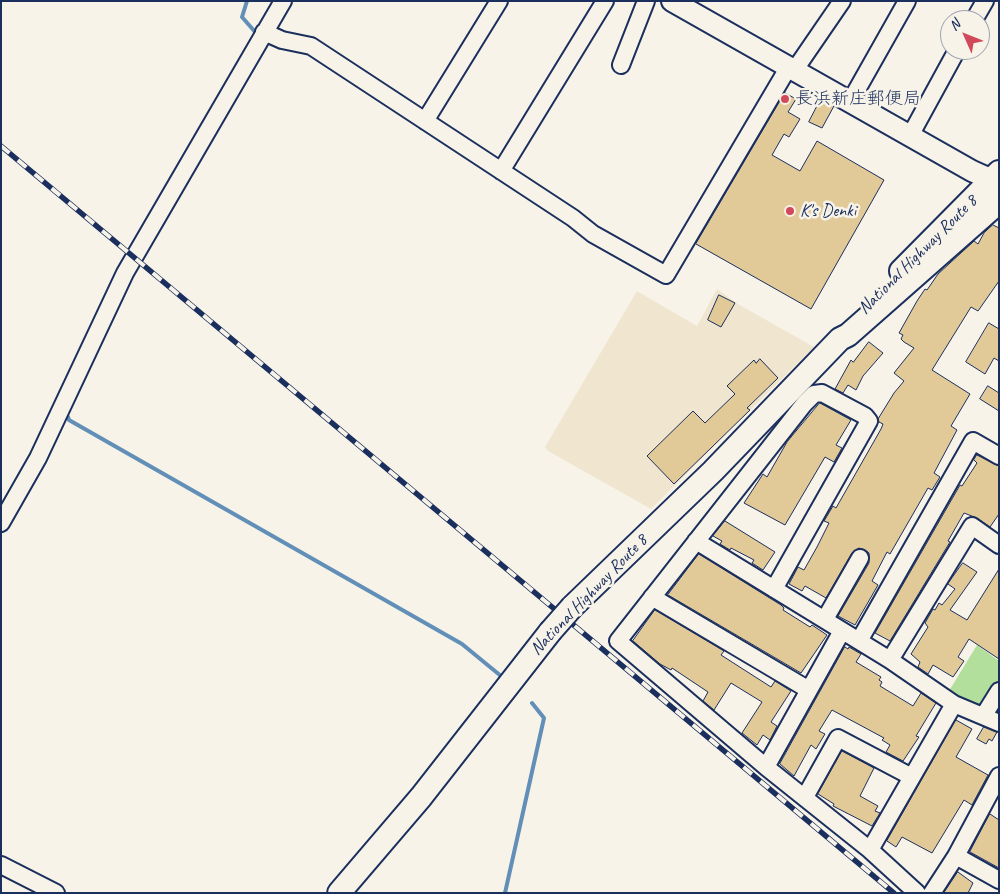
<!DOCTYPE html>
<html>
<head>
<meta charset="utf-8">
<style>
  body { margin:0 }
  #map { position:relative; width:1000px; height:894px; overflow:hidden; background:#f7f3e8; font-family:Caveat,sans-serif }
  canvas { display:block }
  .frame { position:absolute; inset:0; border:2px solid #1b2f5e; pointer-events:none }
  .north { position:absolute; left:940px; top:10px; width:50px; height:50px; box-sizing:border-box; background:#f7f3e8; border:1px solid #9fa5b1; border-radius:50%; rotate:314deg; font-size:14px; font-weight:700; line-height:20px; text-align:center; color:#1b2f5e }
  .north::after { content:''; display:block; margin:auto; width:18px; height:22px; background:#d1495b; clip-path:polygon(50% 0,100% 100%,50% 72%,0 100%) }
</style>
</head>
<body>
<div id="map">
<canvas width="1000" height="894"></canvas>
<div class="frame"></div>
<div class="north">N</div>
</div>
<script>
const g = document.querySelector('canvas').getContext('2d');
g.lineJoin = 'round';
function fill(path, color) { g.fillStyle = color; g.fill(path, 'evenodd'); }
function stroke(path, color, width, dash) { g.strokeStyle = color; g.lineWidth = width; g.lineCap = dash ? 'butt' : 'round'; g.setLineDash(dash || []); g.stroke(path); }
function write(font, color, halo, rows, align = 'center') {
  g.font = font + ' Caveat,"Klee One",sans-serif'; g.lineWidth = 5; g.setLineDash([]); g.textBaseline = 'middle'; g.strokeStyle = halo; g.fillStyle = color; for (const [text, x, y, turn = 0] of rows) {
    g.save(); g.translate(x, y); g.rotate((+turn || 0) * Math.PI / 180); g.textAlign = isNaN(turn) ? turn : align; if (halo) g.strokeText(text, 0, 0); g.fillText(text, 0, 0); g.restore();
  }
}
fill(new Path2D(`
  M 717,289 L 738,304 L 814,347 L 651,509 L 548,451 L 545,447 L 637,291 L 697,326 Z`), '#f0e6d0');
fill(new Path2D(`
  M 977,645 L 999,661 L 999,682 L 985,707 L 972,705 L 949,691 Z`), '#b3df9c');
stroke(new Path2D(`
  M 247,1 L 242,17 L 256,33
  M 68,417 L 69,420 L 462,644 L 501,676
  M 505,893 L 544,718 L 532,703`), '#628fb7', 4);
const building = new Path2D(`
  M 785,93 L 796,99 L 788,112 L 800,119 L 789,137 L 784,134 L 772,155 L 800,171 L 817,141 L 884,180 L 811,309 L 696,244 Z
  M 821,99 L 834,106 L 822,128 L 809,122 Z
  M 993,225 L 999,228 L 999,281 L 978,311 L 971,307 L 932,370 L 970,394 L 951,426 L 957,430 L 934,473 L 940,477 L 932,490 L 928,488 L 890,554 L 887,552 L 872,581 L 878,585 L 855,625 L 838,616 L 869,563 L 869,553 L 865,550 L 859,548 L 852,553 L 826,598 L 805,586 L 802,591 L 789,584 L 798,567 L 804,570 L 817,547 L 829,523 L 824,521 L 833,506 L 836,508 L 881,429 L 883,424 L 879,422 L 878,419 L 894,393 L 904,381 L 894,373 L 914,348 L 904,342 L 901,339 L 903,335 L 899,333 L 917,301 L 925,289 L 927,290 L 938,274 L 974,241 L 978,244 L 984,233 Z
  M 719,295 L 735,303 L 721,327 L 708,320 Z
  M 989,323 L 999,329 L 999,361 L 994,358 L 985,374 L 966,362 Z
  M 869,342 L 883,353 L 863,376 L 856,390 L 848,385 L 843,393 L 835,389 L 851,360 L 853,362 Z
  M 760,359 L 778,378 L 747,408 L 750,410 L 674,484 L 647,456 L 693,411 L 705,423 L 735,394 L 727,386 L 754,360 L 756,363 Z
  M 988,386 L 999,393 L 999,411 L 980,399 Z
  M 820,403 L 851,420 L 836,445 L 842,448 L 834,462 L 825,457 L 785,525 L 744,503 L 763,474 L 767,477 L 787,442 Z
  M 977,455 L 999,466 L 999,514 L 990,527 L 977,518 L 964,513 L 948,541 L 950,542 L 890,641 L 875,633 L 960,485 L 962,486 L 977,463 L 974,460 Z
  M 725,521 L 775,552 L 763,570 L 752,563 L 754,560 L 731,548 L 730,550 L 720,544 L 722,541 L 713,536 Z
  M 699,554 L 781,605 L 784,608 L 783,610 L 810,627 L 812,625 L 827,635 L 801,673 L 668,595 Z
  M 963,563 L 977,572 L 950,610 L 967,620 L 999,569 L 999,659 L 969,639 L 958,657 L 964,661 L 953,677 L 933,665 L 928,674 L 918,667 L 920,662 L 911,654 L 928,627 L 925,623 L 933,609 L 935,610 L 939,603 L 942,605 L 955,589 L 948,584 Z
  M 655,610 L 724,651 L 721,655 L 771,687 L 775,681 L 791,691 L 771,722 L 777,726 L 770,740 L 763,735 L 757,745 L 742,733 L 762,702 L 731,683 L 714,710 L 703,701 L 708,692 L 672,668 L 671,670 L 660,664 L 633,641 Z
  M 845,647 L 848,649 L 849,647 L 861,654 L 856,662 L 881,677 L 879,680 L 882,682 L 880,686 L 913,706 L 921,693 L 936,703 L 916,736 L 919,737 L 903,761 L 886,752 L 890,745 L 882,740 L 884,738 L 832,710 L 819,731 L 825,734 L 816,749 L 811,745 L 794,776 L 780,764 Z
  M 956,720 L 972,729 L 956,757 L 988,775 L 972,805 L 964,800 L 932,853 L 902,837 L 896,847 L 887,841 Z
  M 984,727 L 997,732 L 992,741 L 989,739 L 986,744 L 977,739 Z
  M 842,751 L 874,768 L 860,796 L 878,806 L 875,811 L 880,813 L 872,826 L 833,806 L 834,804 L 818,794 Z
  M 990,814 L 999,820 L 999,868 L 970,852 Z
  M 958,872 L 973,883 L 968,893 L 944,893 Z`);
fill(building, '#e1c998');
stroke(building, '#1b2f5e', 1);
const minor = new Path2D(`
  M 974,20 L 985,1
  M 264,32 L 282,40 L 311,46 L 573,218 L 593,234 L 666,275 L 788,68
  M 621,65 L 646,1
  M 794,71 L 842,1
  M 850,102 L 907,1
  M 425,121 L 499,1
  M 910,136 L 957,50
  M 501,171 L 605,1
  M 1,523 L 38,458 L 125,273 L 283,1
  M 696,541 L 859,641 L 973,441 L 999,456
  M 774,589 L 869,421 L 865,416 L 822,393 L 814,394 L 804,404 L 618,641 L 766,767 L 870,850 L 917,893
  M 652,597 L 809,690
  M 825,619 L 860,558
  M 859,641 L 890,660 L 954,704 L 999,723
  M 890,660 L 972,526 L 999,545
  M 984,715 L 999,691
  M 766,767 L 842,631
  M 805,797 L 838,738 L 912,777
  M 870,850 L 954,704
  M 956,856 L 999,880
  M 1,865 L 56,893
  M 932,893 L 956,856 L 999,776`);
const major = new Path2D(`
  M 672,1 L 972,171 L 999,183`);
const highway = new Path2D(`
  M 901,271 L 999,172
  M 572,607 L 713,471 L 840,339 L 848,335 L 999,202
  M 339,893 L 421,797 L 550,632`);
stroke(minor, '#1b2f5e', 20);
stroke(major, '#1b2f5e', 24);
stroke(highway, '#1b2f5e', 26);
stroke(minor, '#f7f3e8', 16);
stroke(major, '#f7f3e8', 20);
stroke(highway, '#f7f3e8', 22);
const rail = new Path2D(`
  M 1,146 L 894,893`);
stroke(rail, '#1b2f5e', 5.5);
stroke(rail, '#f7f3e8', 4, [11]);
const highwayBridge = new Path2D(`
  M 550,632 L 572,607`);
stroke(highwayBridge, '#1b2f5e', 26, []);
stroke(highwayBridge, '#f7f3e8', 22);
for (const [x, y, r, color] of [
  [785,99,5,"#d1495b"],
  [790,211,5,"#d1495b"]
]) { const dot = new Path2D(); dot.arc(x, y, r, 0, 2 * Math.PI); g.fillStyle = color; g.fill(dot); stroke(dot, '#f7f3e8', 2); }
write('18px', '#1b2f5e', '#f7f3e8', [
  ["長浜新庄郵便局",795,99],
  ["K's Denki",800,211]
], 'left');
write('18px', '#1b2f5e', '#f7f3e8', [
  ["National Highway Route 8",918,255,-45],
  ["National Highway Route 8",589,595,-46]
]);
</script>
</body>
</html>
